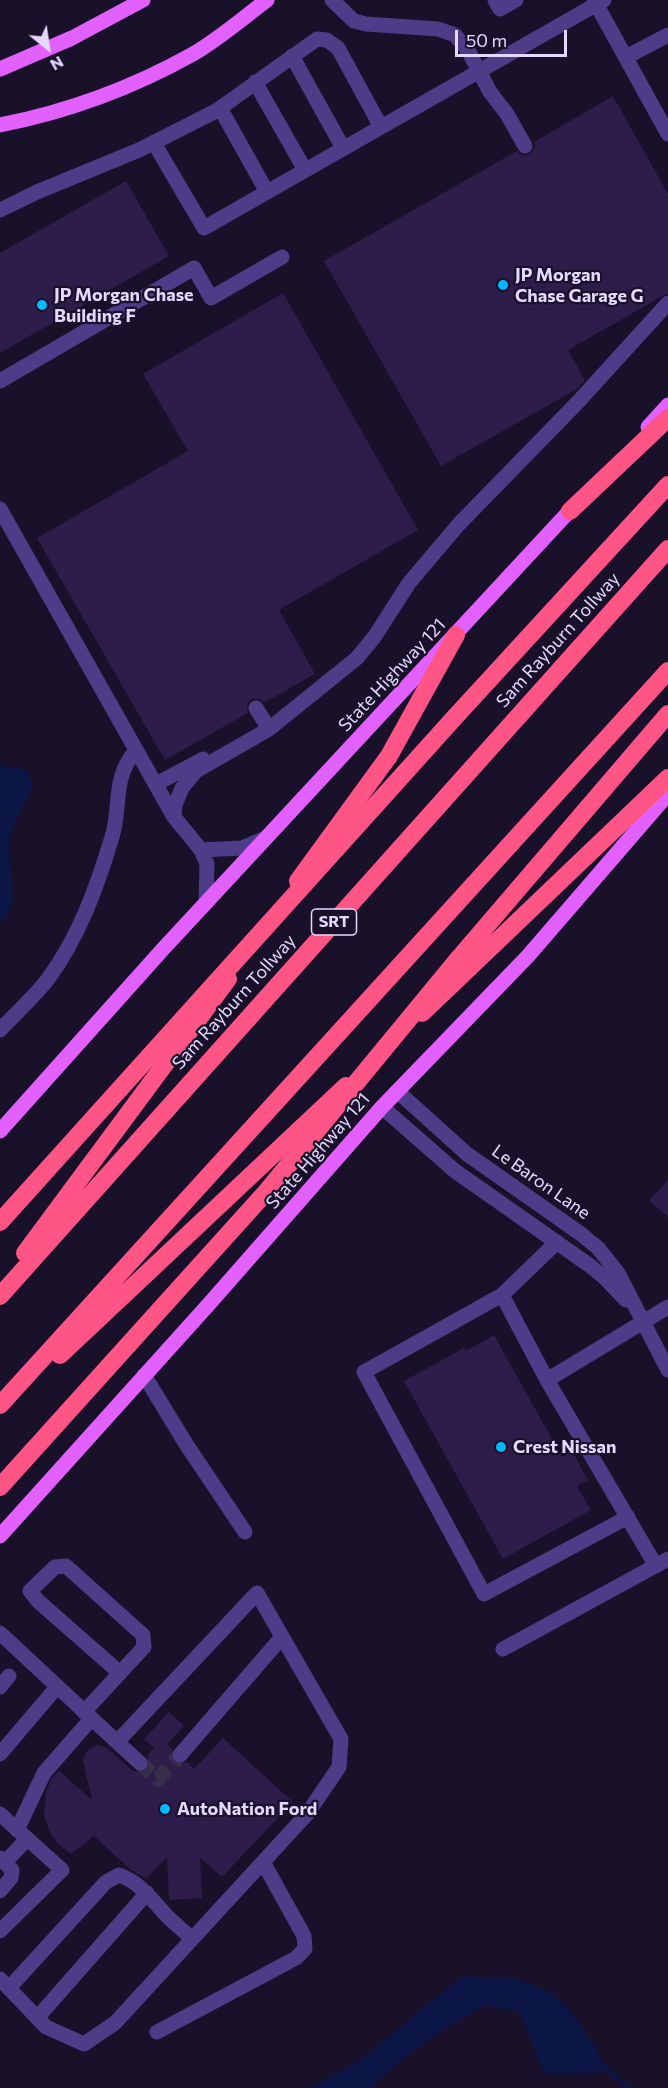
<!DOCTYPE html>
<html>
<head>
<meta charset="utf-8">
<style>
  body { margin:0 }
  #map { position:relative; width:668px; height:2088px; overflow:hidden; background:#191029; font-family:Commissioner,sans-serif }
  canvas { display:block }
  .north { position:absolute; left:18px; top:18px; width:60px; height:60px; -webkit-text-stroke:4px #191029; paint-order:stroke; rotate:150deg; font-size:16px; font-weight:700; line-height:24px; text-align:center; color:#e4d8ff }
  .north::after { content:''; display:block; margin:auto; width:21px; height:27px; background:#e4d8ff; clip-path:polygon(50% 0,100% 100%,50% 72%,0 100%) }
  .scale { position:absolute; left:455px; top:30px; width:112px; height:27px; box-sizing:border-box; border:3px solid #e4d8ff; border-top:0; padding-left:8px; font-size:18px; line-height:21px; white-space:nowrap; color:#e4d8ff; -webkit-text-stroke:4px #191029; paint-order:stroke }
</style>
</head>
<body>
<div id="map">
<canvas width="668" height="2088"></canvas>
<div class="north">N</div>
<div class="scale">50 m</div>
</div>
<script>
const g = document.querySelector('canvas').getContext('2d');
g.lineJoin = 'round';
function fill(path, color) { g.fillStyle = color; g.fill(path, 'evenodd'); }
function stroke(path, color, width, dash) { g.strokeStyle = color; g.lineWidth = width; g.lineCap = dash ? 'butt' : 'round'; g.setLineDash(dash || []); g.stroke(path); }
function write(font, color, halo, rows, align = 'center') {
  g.font = font + ' Commissioner,sans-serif'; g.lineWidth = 4.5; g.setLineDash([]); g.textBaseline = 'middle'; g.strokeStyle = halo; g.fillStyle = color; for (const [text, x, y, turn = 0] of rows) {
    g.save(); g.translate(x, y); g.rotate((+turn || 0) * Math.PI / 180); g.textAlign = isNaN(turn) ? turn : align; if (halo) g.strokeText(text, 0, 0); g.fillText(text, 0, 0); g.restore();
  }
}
fill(new Path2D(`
  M 0,765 L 27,770 L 33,787 C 25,802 16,817 11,833 C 4,861 25,901 0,923 Z
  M 464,1976 L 518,1979 L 554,1994 L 577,2019 L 610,2072 L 544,2074 L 520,2012 L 485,2005 C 444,2028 404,2055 370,2088 L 311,2088 L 362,2059 L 421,2009 Z`), '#0b1647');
stroke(new Path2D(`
  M 610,2072 L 630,2088`), '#0b1647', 4.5);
fill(new Path2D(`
  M 613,96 L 668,194 L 668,293 L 568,350 L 585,380 L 577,389 L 441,466 L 324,261 L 517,151 L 524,156 L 530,154 L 535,147 L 534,142 Z
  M 126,181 L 169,256 L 0,353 L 0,253 Z
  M 283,293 L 418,530 L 279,610 L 315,674 L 264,703 L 260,699 L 251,699 L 247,704 L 248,713 L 165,760 L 37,538 L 188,451 L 143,374 Z
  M 668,1180 L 668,1217 L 649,1201 Z
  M 494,1335 L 562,1457 L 572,1451 L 588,1480 L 577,1486 L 591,1510 L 503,1559 L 404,1381 L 464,1348 L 466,1351 Z
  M 169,1712 L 184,1726 L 167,1744 L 173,1749 L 171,1758 L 174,1763 L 179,1765 L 187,1762 L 194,1769 L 223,1738 L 293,1802 L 222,1877 L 200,1858 L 202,1898 L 169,1900 L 167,1857 L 146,1879 L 131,1870 L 94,1836 L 71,1854 L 58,1844 L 49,1831 L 44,1815 L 46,1792 L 52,1778 L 59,1771 L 92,1800 L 83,1761 L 86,1752 L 93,1746 L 98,1745 L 107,1748 L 133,1771 L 142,1772 L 147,1770 L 150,1765 L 147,1756 L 154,1748 L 144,1739 Z`), '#2e1c4a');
stroke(new Path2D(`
  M 140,1763 L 158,1779 L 180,1755`), '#372e49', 15, [15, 8]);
stroke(new Path2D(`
  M 332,0 L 354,21 L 366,24 L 438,29 L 455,35 L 469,52 L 490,92 L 507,114 L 525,146
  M 495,0 L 500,9 L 516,0
  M 594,0 L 668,134
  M 292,56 L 343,148
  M 626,57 L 668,35
  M 255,82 L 305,170
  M 220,108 L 267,192
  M 154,143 L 204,228 L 604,0
  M 0,210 L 37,192 L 139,150 L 216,111 L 317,39 L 327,40 L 338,48 L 381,127
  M 0,381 L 194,268 L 211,298 L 282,257
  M 0,509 L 174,817 L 201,850 L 207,864 L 206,903
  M 256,708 L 269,729
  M 156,784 L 203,759
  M 174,817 L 175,805 L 182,788 L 196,771 L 269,729 L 357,658 L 375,636 L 409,583 L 459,524 L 577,403 L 668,303
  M 201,850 L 242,848 L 266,838
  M 0,1030 C 16,1013 34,997 48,979 C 79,937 97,887 112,837 C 122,805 111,780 136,750
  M 397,1091 L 467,1154 L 581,1234 L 598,1248 L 618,1273 L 668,1370
  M 382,1107 L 455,1171 L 589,1265 L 605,1278 L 626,1300
  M 557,1242 L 502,1295 L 364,1372 L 484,1594 L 628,1517
  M 502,1295 L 547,1380 L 656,1566
  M 144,1375 L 186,1444 L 245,1532
  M 547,1380 L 668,1307
  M 0,1633 L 117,1742 L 257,1593 L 341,1739 L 339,1767 L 307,1814 L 115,2023 L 84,2044 L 46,2027 L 0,1979
  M 503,1649 L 668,1559
  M 0,1687 L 9,1676
  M 84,1712 L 144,1647 L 143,1635 L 66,1566 L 55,1567 L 30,1591 L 38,1601 L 120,1673
  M 117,1742 L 140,1763
  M 0,1754 L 57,1687
  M 180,1755 L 282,1637
  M 0,1814 L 62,1870 L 0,1931
  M 17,1830 L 44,1773 L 91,1719
  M 0,1858 L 12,1870 L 11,1878 L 0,1891
  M 5,1862 L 27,1839
  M 9,1988 L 106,1882 L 119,1875 C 140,1882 152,1900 167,1916 C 175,1924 184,1931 192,1939
  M 37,2018 L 147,1893
  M 157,2032 L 296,1958 L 305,1949 L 304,1936 L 263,1862`), '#4d3c88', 15);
stroke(new Path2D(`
  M 0,69 L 72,38 L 143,0
  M 0,125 C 66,112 134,87 193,54 C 219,39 243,18 267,0
  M 648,427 L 668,405
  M 0,1131 L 163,949 L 576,504
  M 0,1536 L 209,1304 L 382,1107 L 528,956 L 668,794`), '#e160fe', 15);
stroke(new Path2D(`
  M 570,511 L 668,418
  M 455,717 L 668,485
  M 298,881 L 389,756 L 456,635
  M 459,958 L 668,714
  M 422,1013 L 668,778
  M 25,1253 L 228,979
  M 0,1296 L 668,549
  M 60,1355 L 346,1086
  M 0,1405 L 668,671`), '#fe5486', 18);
stroke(new Path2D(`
  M 0,1222 L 455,717
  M 0,1487 L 267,1191 L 459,958`), '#fe5486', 18);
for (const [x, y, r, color] of [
  [503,285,6,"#05b7fe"],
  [42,305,6,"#05b7fe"],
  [501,1447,6,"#05b7fe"],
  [165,1809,6,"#05b7fe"]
]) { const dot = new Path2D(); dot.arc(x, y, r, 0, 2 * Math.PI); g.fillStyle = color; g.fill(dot); stroke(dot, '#191029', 2); }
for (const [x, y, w] of [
  [334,922,45]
]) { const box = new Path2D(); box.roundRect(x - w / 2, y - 13, w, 26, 4.5); g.fillStyle = '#191029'; g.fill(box); stroke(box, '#e4d8ff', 1.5); }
write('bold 16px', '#e4d8ff', null, [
  ["SRT",334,922]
]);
write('bold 18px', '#e4d8ff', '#191029', [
  ["JP Morgan",515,275],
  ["Chase Garage G",515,296],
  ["JP Morgan Chase",54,295],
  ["Building F",54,316],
  ["Crest Nissan",513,1447],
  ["AutoNation Ford",177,1809]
], 'left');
write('18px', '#e4d8ff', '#191029', [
  ["Sam Rayburn Tollway",558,640,-48],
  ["State Highway 121",392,675,-47],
  ["Sam Rayburn Tollway",234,1002,-48],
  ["State Highway 121",318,1151,-49],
  ["Le Baron Lane",541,1182,35]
]);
</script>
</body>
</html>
